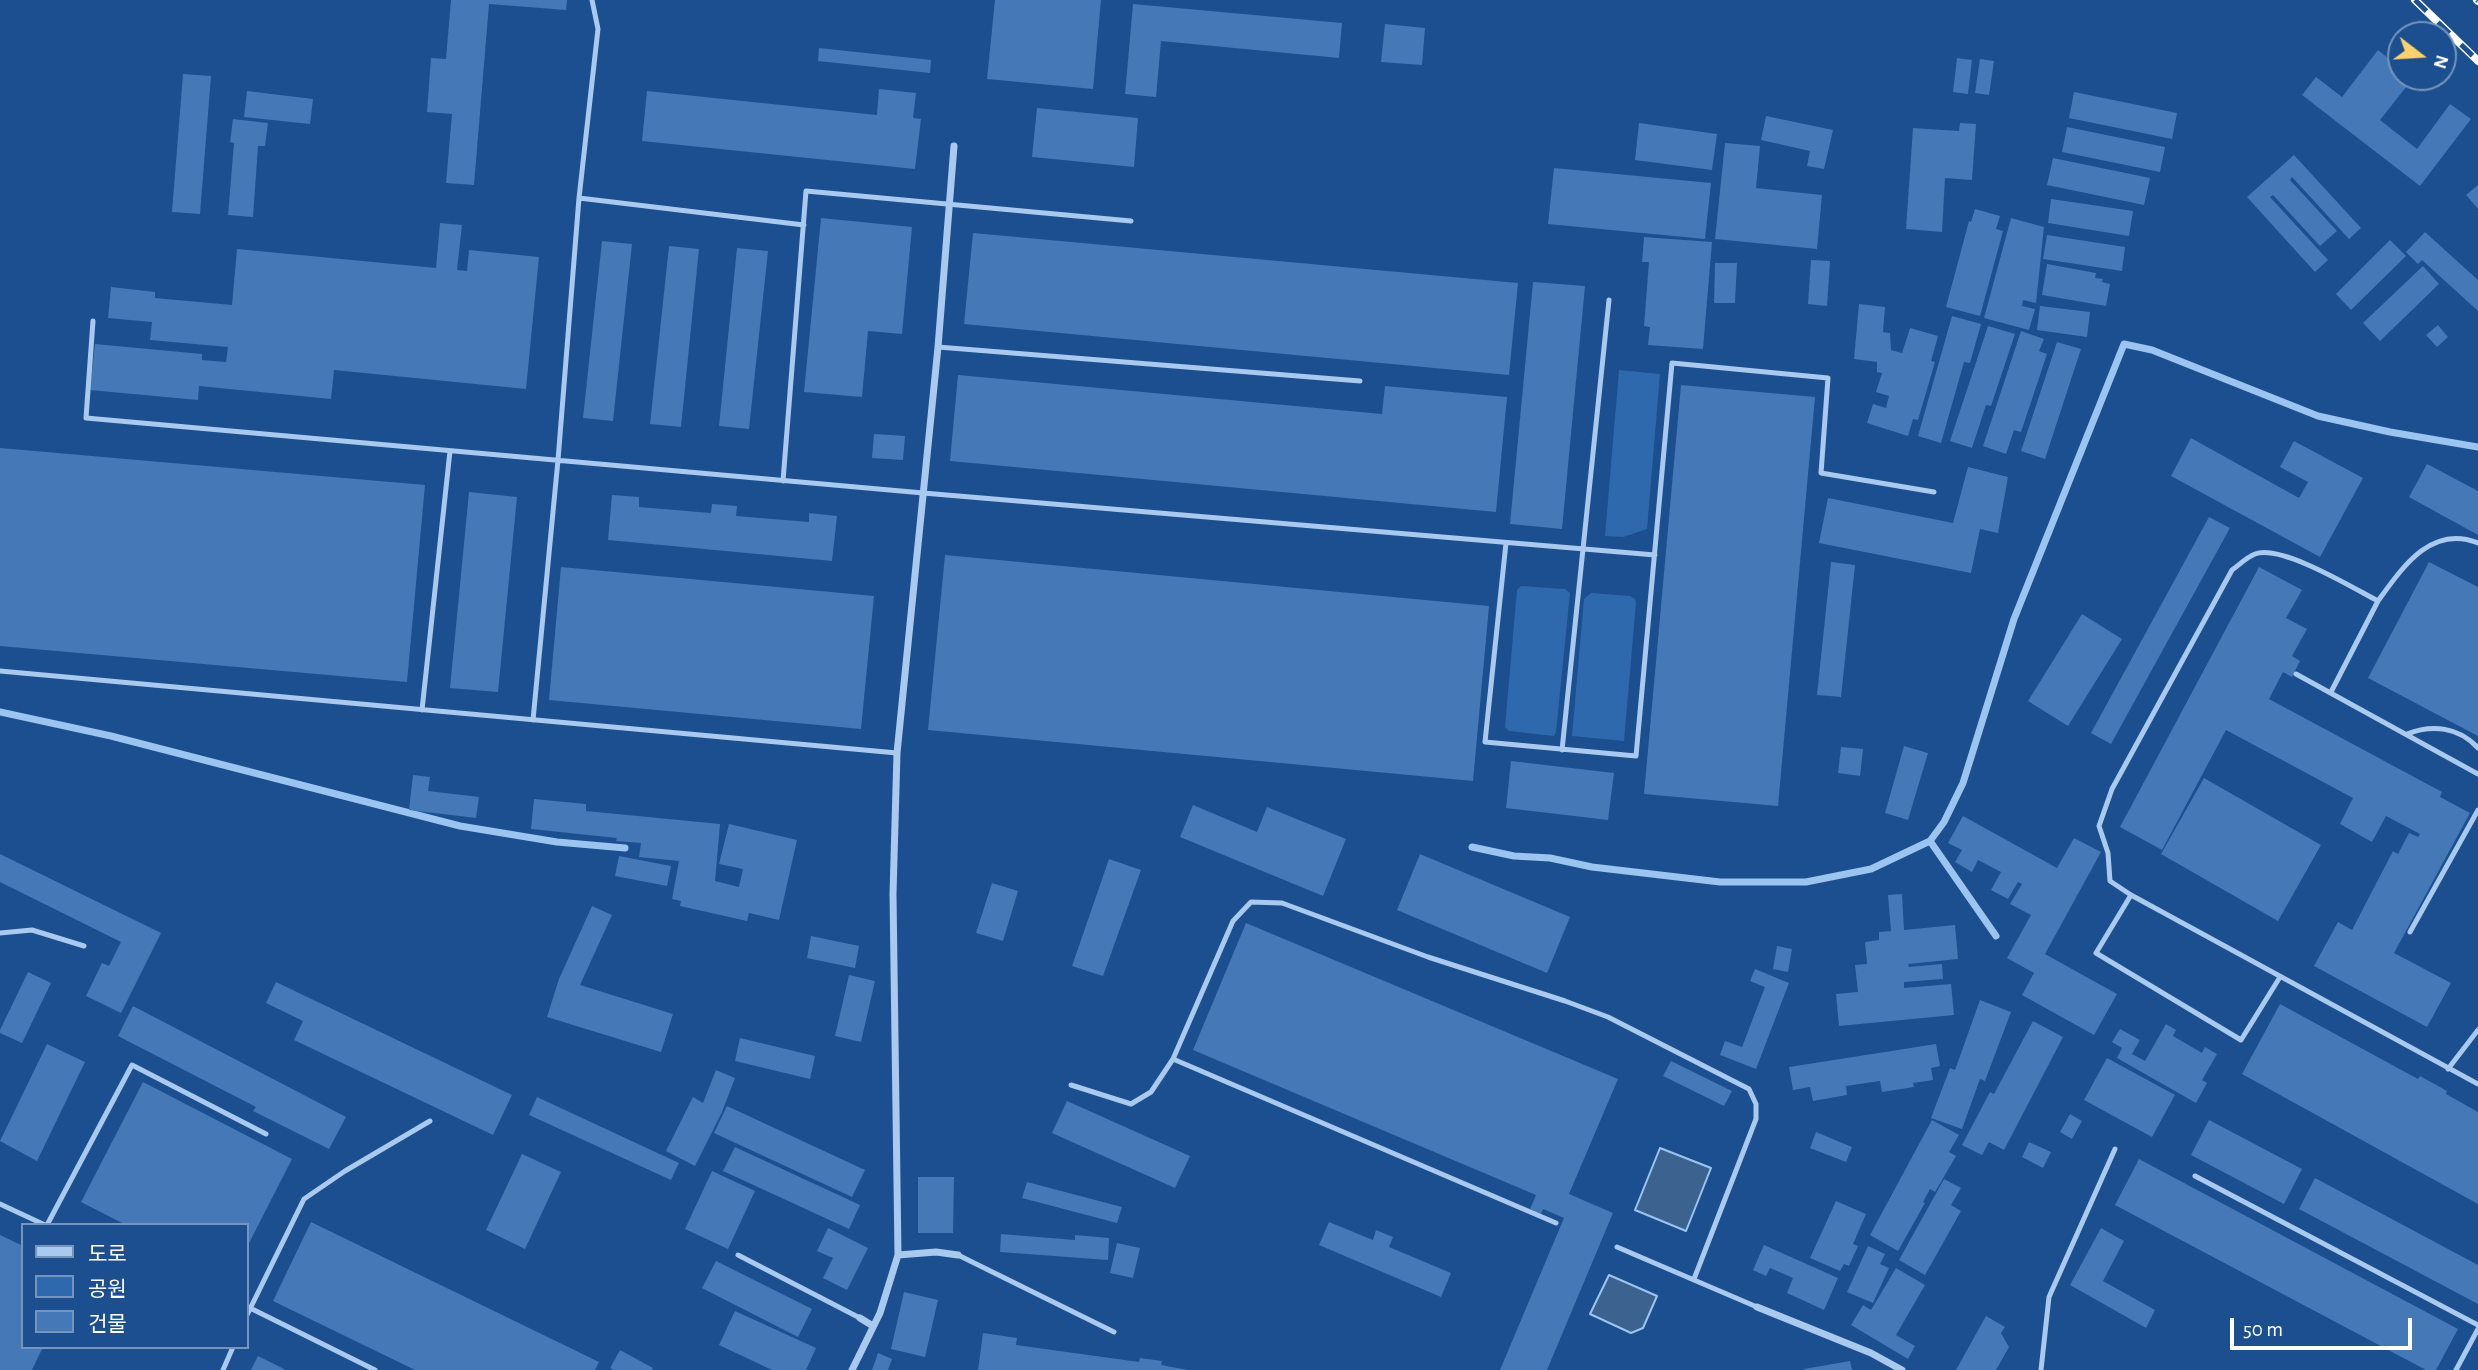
<!DOCTYPE html>
<html>
<head>
<meta charset="utf-8">
<style>
  body { margin:0 }
  #map { position:relative; width:2478px; height:1370px; overflow:hidden; background:#1b4f8f; font-family:"Alegreya Sans","Noto Sans KR",sans-serif }
  canvas { display:block }
  .legend { position:absolute; left:21px; top:1223px; width:228px; height:126px; box-sizing:border-box; background:#1b4f8f; border:2px solid #7695bc; margin:0; padding:9px 12px; list-style:none; font-size:21px; color:#fff }
  .legend li { display:flex; align-items:center; gap:14px; height:35px }
  .legend b { width:35px; border:2px solid #7695bc }
  .north { position:absolute; left:2387px; top:21px; width:70px; height:70px; box-sizing:border-box; background:#1b4f8f; border:2px solid #7695bc; border-radius:50%; rotate:107deg; font-size:19px; font-weight:700; line-height:28px; text-align:center; color:#fff }
  .north::after { content:''; display:block; margin:auto; width:24px; height:32px; background:#ffd166; clip-path:polygon(50% 0,100% 100%,50% 72%,0 100%) }
  .scale { position:absolute; left:2230px; top:1318px; width:182px; height:32px; box-sizing:border-box; border:4px solid #fff; border-top:0; padding-left:9px; font-size:21px; line-height:24px; white-space:nowrap; color:#fff; -webkit-text-stroke:5px #1b4f8f; paint-order:stroke }
</style>
</head>
<body>
<div id="map">
<canvas width="2478" height="1370"></canvas>
<ul class="legend">
<li><b style="height:9px;background:#a9c9ee"></b>도로</li>
<li><b style="height:19px;background:#2e69ad"></b>공원</li>
<li><b style="height:19px;background:#4478b7"></b>건물</li>
</ul>
<div class="north">N</div>
<div class="scale">50 m</div>
</div>
<script>
const g = document.querySelector('canvas').getContext('2d');
g.lineJoin = 'round';
function fill(path, color) { g.fillStyle = color; g.fill(path, 'evenodd'); }
function stroke(path, color, width, dash) { g.strokeStyle = color; g.lineWidth = width; g.lineCap = dash ? 'butt' : 'round'; g.setLineDash(dash || []); g.stroke(path); }
fill(new Path2D(`
  M 1619,370 L 1660,374 L 1647,529 L 1623,537 L 1605,536 Z
  M 1521,586 L 1565,589 L 1570,593 L 1556,732 L 1554,736 L 1509,731 L 1505,727 L 1517,590 Z
  M 1591,593 L 1630,596 L 1635,599 L 1636,603 L 1624,741 L 1572,736 L 1584,599 Z`), '#2e69ad');
const water = new Path2D(`
  M 1660,1148 L 1711,1168 L 1686,1231 L 1635,1210 Z
  M 1609,1275 L 1657,1296 L 1643,1328 L 1631,1333 L 1590,1314 Z`);
fill(water, '#3c6290');
stroke(water, '#9cc4f0', 2);
stroke(new Path2D(`
  M 0,712 L 111,736 L 460,826 L 557,842 L 625,848
  M 1930,841 L 1996,936
  M 1472,847 L 1514,856 L 1550,858 L 1592,867 L 1720,882 L 1806,882 L 1871,869 L 1930,841 L 1944,822 L 1963,783 L 2014,619 L 2124,344 L 2152,350 L 2318,416 L 2390,432 L 2478,447`), '#9cc4f0', 7);
fill(new Path2D(`
  M 451,0 L 567,0 L 566,10 L 489,4 L 474,185 L 446,183 L 452,114 L 427,112 L 431,58 L 446,59 Z
  M 995,0 L 1101,0 L 1093,89 L 987,79 Z
  M 1133,4 L 1342,23 L 1339,58 L 1161,41 L 1156,97 L 1125,94 Z
  M 1385,24 L 1425,28 L 1422,65 L 1381,62 Z
  M 819,48 L 931,60 L 930,73 L 818,61 Z
  M 2378,50 L 2401,68 L 2401,77 L 2414,77 L 2380,120 L 2417,149 L 2450,104 L 2471,119 L 2420,186 L 2302,95 L 2316,77 L 2342,97 Z
  M 1957,58 L 1972,60 L 1968,94 L 1953,92 Z
  M 1980,59 L 1994,61 L 1989,95 L 1975,93 Z
  M 183,74 L 211,76 L 200,214 L 172,212 Z
  M 879,89 L 916,93 L 913,118 L 921,119 L 915,169 L 642,141 L 647,91 L 877,115 Z
  M 247,91 L 313,99 L 310,124 L 244,117 Z
  M 2074,92 L 2177,113 L 2172,139 L 2069,118 Z
  M 1037,108 L 1138,118 L 1134,167 L 1032,157 Z
  M 1766,116 L 1833,130 L 1824,169 L 1807,166 L 1810,151 L 1761,140 Z
  M 233,119 L 268,123 L 265,146 L 258,146 L 253,217 L 228,215 L 234,143 L 230,142 Z
  M 1639,123 L 1717,134 L 1712,170 L 1635,160 Z
  M 1960,123 L 1976,124 L 1972,180 L 1945,178 L 1942,232 L 1906,229 L 1913,128 L 1959,131 Z
  M 2067,127 L 2165,147 L 2160,172 L 2062,152 Z
  M 1725,143 L 1760,146 L 1756,188 L 1822,195 L 1817,249 L 1715,239 Z
  M 2294,155 L 2361,228 L 2349,239 L 2292,177 L 2290,180 L 2337,231 L 2320,246 L 2273,195 L 2270,197 L 2328,260 L 2315,272 L 2247,197 Z
  M 2053,158 L 2150,178 L 2144,205 L 2047,185 Z
  M 1554,168 L 1711,183 L 1705,239 L 1548,224 Z
  M 2478,185 L 2478,209 L 2466,195 Z
  M 2051,199 L 2133,211 L 2129,236 L 2048,223 Z
  M 1975,209 L 2000,216 L 1996,229 L 2003,231 L 1980,316 L 1946,307 L 1969,221 L 1971,222 Z
  M 821,218 L 912,227 L 902,334 L 868,331 L 862,397 L 804,392 Z
  M 2011,218 L 2044,227 L 2036,303 L 2023,300 L 2022,306 L 2035,309 L 2029,330 L 1984,318 Z
  M 440,223 L 462,225 L 457,270 L 467,271 L 469,250 L 539,257 L 526,389 L 334,370 L 331,399 L 199,386 L 198,400 L 90,390 L 95,344 L 202,354 L 202,360 L 226,362 L 228,347 L 150,340 L 152,322 L 108,318 L 111,287 L 155,292 L 155,298 L 232,305 L 237,249 L 436,268 Z
  M 2425,232 L 2478,280 L 2478,311 L 2422,260 L 2418,264 L 2406,252 Z
  M 973,233 L 1518,283 L 1509,375 L 964,324 Z
  M 2047,235 L 2125,247 L 2122,271 L 2043,259 Z
  M 1644,237 L 1712,242 L 1703,349 L 1648,345 L 1650,327 L 1644,326 L 1649,262 L 1642,262 Z
  M 2390,240 L 2406,256 L 2351,310 L 2336,294 Z
  M 602,241 L 632,244 L 613,421 L 583,418 Z
  M 669,246 L 699,249 L 681,427 L 650,424 Z
  M 737,248 L 768,251 L 749,429 L 719,426 Z
  M 1811,260 L 1830,261 L 1827,306 L 1808,304 Z
  M 1715,263 L 1737,263 L 1735,303 L 1714,303 Z
  M 2047,264 L 2096,273 L 2095,278 L 2103,279 L 2102,282 L 2110,284 L 2106,306 L 2042,295 Z
  M 2423,266 L 2439,284 L 2380,341 L 2363,323 Z
  M 1533,282 L 1585,286 L 1562,529 L 1510,524 Z
  M 1859,304 L 1885,307 L 1883,332 L 1890,333 L 1891,350 L 1902,353 L 1910,328 L 1938,336 L 1931,361 L 1935,362 L 1918,420 L 1913,419 L 1908,436 L 1867,423 L 1873,404 L 1886,408 L 1889,396 L 1876,392 L 1882,373 L 1877,372 L 1877,362 L 1854,359 Z
  M 2040,306 L 2090,312 L 2087,337 L 2037,330 Z
  M 1952,316 L 1981,324 L 1970,363 L 1964,362 L 1941,443 L 1918,436 Z
  M 2438,325 L 2448,337 L 2437,347 L 2426,335 Z
  M 1988,326 L 2015,334 L 1991,406 L 1986,405 L 1972,448 L 1950,441 Z
  M 2021,331 L 2044,339 L 2039,351 L 2047,354 L 2021,432 L 2014,430 L 2006,454 L 1983,446 Z
  M 2057,342 L 2081,349 L 2045,459 L 2021,451 Z
  M 958,375 L 1382,414 L 1385,386 L 1507,397 L 1496,512 L 950,461 Z
  M 1681,385 L 1815,397 L 1778,806 L 1644,794 Z
  M 874,434 L 905,436 L 903,460 L 872,458 Z
  M 2191,438 L 2299,498 L 2308,482 L 2280,467 L 2294,441 L 2363,478 L 2320,557 L 2171,476 Z
  M 0,448 L 425,485 L 407,682 L 0,646 Z
  M 2427,464 L 2478,491 L 2478,535 L 2409,497 Z
  M 1968,467 L 2008,477 L 1998,533 L 1980,529 L 1971,573 L 1819,543 L 1828,498 L 1953,523 Z
  M 469,492 L 517,497 L 498,692 L 450,688 Z
  M 612,495 L 639,497 L 639,507 L 711,513 L 712,504 L 737,506 L 736,516 L 809,522 L 809,513 L 837,516 L 832,561 L 608,540 Z
  M 2209,517 L 2230,528 L 2111,744 L 2091,733 Z
  M 945,555 L 1489,606 L 1473,781 L 928,730 Z
  M 1831,562 L 1855,565 L 1841,697 L 1817,695 Z
  M 2429,562 L 2478,587 L 2478,736 L 2368,678 Z
  M 561,567 L 874,596 L 861,729 L 549,700 Z
  M 2259,567 L 2302,590 L 2286,618 L 2307,629 L 2292,656 L 2300,661 L 2292,677 L 2283,672 L 2269,699 L 2442,792 L 2440,797 L 2470,813 L 2394,953 L 2451,983 L 2427,1027 L 2314,966 L 2338,922 L 2352,930 L 2393,851 L 2398,854 L 2409,833 L 2418,837 L 2420,834 L 2386,816 L 2372,842 L 2340,824 L 2353,798 L 2226,730 L 2162,850 L 2120,827 Z
  M 2082,614 L 2122,639 L 2068,726 L 2028,701 Z
  M 1904,746 L 1928,753 L 1908,820 L 1885,813 Z
  M 1841,747 L 1863,749 L 1860,776 L 1838,773 Z
  M 1511,761 L 1614,773 L 1608,820 L 1506,808 Z
  M 413,775 L 430,777 L 428,791 L 479,797 L 476,818 L 409,810 Z
  M 2204,778 L 2321,845 L 2278,921 L 2161,854 Z
  M 534,799 L 586,804 L 586,811 L 720,824 L 715,881 L 739,887 L 743,869 L 719,864 L 729,824 L 797,840 L 779,920 L 749,913 L 747,921 L 680,906 L 681,901 L 672,899 L 679,861 L 639,857 L 641,843 L 616,841 L 617,838 L 531,829 Z
  M 1193,805 L 1257,832 L 1267,807 L 1346,839 L 1323,896 L 1180,837 Z
  M 1963,816 L 2057,868 L 2074,838 L 2101,852 L 2045,954 L 2117,994 L 2094,1035 L 2022,995 L 2034,973 L 2007,958 L 2031,915 L 2010,904 L 2022,884 L 2018,882 L 2008,899 L 1991,890 L 2001,872 L 1978,860 L 1972,872 L 1955,862 L 1962,850 L 1948,843 Z
  M 0,854 L 161,933 L 121,1013 L 86,996 L 102,963 L 109,966 L 121,942 L 0,882 Z
  M 1420,854 L 1570,917 L 1547,973 L 1397,910 Z
  M 619,856 L 671,866 L 667,886 L 615,876 Z
  M 1109,859 L 1141,870 L 1103,976 L 1072,966 Z
  M 992,883 L 1018,891 L 1003,941 L 976,933 Z
  M 1902,894 L 1904,930 L 1955,925 L 1958,959 L 1908,964 L 1909,967 L 1942,964 L 1943,979 L 1904,982 L 1904,988 L 1951,984 L 1954,1015 L 1839,1026 L 1836,994 L 1858,992 L 1855,965 L 1867,964 L 1865,942 L 1879,940 L 1879,932 L 1891,931 L 1888,895 Z
  M 592,906 L 612,915 L 580,985 L 673,1014 L 661,1052 L 547,1017 L 559,979 Z
  M 1246,923 L 1618,1079 L 1569,1194 L 1613,1213 L 1547,1370 L 1500,1370 L 1564,1218 L 1543,1209 L 1541,1214 L 1530,1209 L 1536,1195 L 1193,1050 Z
  M 811,936 L 859,946 L 855,968 L 807,958 Z
  M 1777,946 L 1792,949 L 1788,972 L 1773,969 Z
  M 1755,969 L 1789,983 L 1756,1069 L 1720,1055 L 1725,1041 L 1742,1047 L 1765,987 L 1750,981 Z
  M 28,972 L 51,983 L 22,1043 L 0,1033 L 0,1030 Z
  M 849,975 L 875,981 L 861,1042 L 835,1036 Z
  M 276,982 L 512,1095 L 493,1135 L 294,1040 L 303,1021 L 266,1003 Z
  M 1980,1000 L 2011,1012 L 1985,1081 L 1980,1079 L 1962,1129 L 1931,1118 L 1950,1068 L 1955,1070 Z
  M 2280,1004 L 2418,1079 L 2420,1076 L 2447,1091 L 2446,1094 L 2478,1112 L 2478,1204 L 2242,1074 Z
  M 133,1006 L 346,1117 L 329,1149 L 253,1111 L 256,1107 L 118,1036 Z
  M 2033,1021 L 2063,1037 L 2004,1150 L 1989,1142 L 1982,1155 L 1962,1145 L 1990,1092 L 1994,1094 Z
  M 2166,1024 L 2176,1030 L 2173,1036 L 2202,1053 L 2205,1047 L 2217,1054 L 2202,1080 L 2207,1083 L 2196,1103 L 2117,1058 L 2122,1048 L 2112,1042 L 2120,1029 L 2140,1040 L 2132,1054 L 2145,1061 Z
  M 740,1038 L 815,1056 L 810,1079 L 735,1061 Z
  M 47,1044 L 85,1062 L 37,1161 L 0,1141 Z
  M 1936,1044 L 1940,1066 L 1931,1068 L 1933,1080 L 1913,1083 L 1914,1087 L 1882,1092 L 1880,1081 L 1846,1086 L 1847,1095 L 1813,1101 L 1810,1087 L 1793,1090 L 1789,1067 Z
  M 2107,1058 L 2175,1095 L 2152,1137 L 2084,1100 Z
  M 1671,1061 L 1732,1091 L 1724,1106 L 1663,1076 Z
  M 716,1070 L 735,1078 L 722,1112 L 695,1166 L 666,1151 L 693,1097 L 703,1103 Z
  M 143,1082 L 292,1159 L 247,1247 L 247,1225 L 126,1225 L 81,1202 Z
  M 537,1097 L 679,1163 L 671,1180 L 529,1115 Z
  M 1067,1101 L 1190,1156 L 1175,1188 L 1052,1133 Z
  M 727,1106 L 865,1170 L 852,1197 L 714,1133 Z
  M 2070,1114 L 2082,1121 L 2072,1139 L 2060,1132 Z
  M 1932,1120 L 1959,1135 L 1949,1152 L 1956,1156 L 1935,1192 L 1930,1189 L 1923,1202 L 1925,1203 L 1898,1251 L 1870,1235 Z
  M 2209,1120 L 2302,1169 L 2284,1204 L 2191,1155 Z
  M 1816,1132 L 1852,1147 L 1846,1162 L 1810,1148 Z
  M 2029,1142 L 2051,1152 L 2043,1168 L 2022,1157 Z
  M 735,1147 L 860,1205 L 849,1229 L 723,1171 Z
  M 522,1154 L 561,1172 L 525,1249 L 486,1230 Z
  M 2139,1159 L 2458,1329 L 2436,1370 L 2426,1370 L 2115,1205 Z
  M 712,1171 L 755,1191 L 728,1249 L 685,1229 Z
  M 918,1177 L 954,1177 L 953,1233 L 918,1233 Z
  M 2315,1178 L 2478,1265 L 2478,1304 L 2299,1209 Z
  M 1944,1179 L 1961,1188 L 1951,1205 L 1961,1211 L 1925,1275 L 1899,1260 Z
  M 1027,1182 L 1122,1207 L 1117,1223 L 1022,1198 Z
  M 1836,1201 L 1866,1214 L 1853,1244 L 1858,1246 L 1849,1266 L 1844,1264 L 1840,1271 L 1810,1258 Z
  M 311,1222 L 599,1362 L 595,1370 L 415,1370 L 273,1301 Z
  M 1329,1222 L 1373,1240 L 1376,1230 L 1393,1237 L 1389,1247 L 1451,1273 L 1441,1297 L 1319,1245 Z
  M 828,1228 L 868,1248 L 847,1290 L 823,1278 L 833,1258 L 817,1251 Z
  M 2101,1228 L 2124,1241 L 2103,1281 L 2155,1310 L 2146,1328 L 2070,1285 Z
  M 1001,1234 L 1075,1240 L 1075,1235 L 1109,1238 L 1108,1260 L 1000,1252 Z
  M 0,1235 L 23,1246 L 23,1347 L 43,1347 L 32,1370 L 0,1370 Z
  M 1117,1243 L 1140,1248 L 1133,1278 L 1110,1273 Z
  M 1764,1245 L 1838,1278 L 1824,1310 L 1787,1293 L 1793,1278 L 1770,1268 L 1766,1276 L 1753,1270 Z
  M 1868,1246 L 1885,1254 L 1880,1264 L 1889,1268 L 1873,1303 L 1847,1292 Z
  M 716,1261 L 812,1309 L 798,1337 L 702,1288 Z
  M 1896,1268 L 1925,1285 L 1896,1335 L 1915,1346 L 1908,1359 L 1851,1325 L 1863,1305 L 1871,1310 Z
  M 904,1292 L 938,1300 L 925,1357 L 891,1349 Z
  M 735,1311 L 816,1348 L 806,1370 L 772,1370 L 719,1345 Z
  M 1986,1316 L 2005,1327 L 2001,1333 L 2009,1347 L 1996,1370 L 1956,1370 Z
  M 983,1333 L 1017,1338 L 1016,1345 L 1139,1362 L 1140,1358 L 1162,1361 L 1161,1365 L 1188,1370 L 978,1370 Z
  M 620,1350 L 653,1368 L 652,1370 L 614,1370 L 610,1368 Z
  M 878,1353 L 892,1359 L 888,1370 L 872,1370 Z
  M 258,1356 L 286,1370 L 251,1370 Z
  M 1850,1361 L 1852,1370 L 1804,1370 L 1804,1369 Z`), '#4478b7');
stroke(new Path2D(`
  M 579,198 L 804,225
  M 93,321 L 86,418 L 923,493 L 1655,555
  M 938,347 L 1360,381
  M 783,481 L 806,191 L 1131,221
  M 1506,543 L 1485,742 L 1636,756 L 1672,363 L 1828,378 L 1821,473 L 1934,492
  M 2478,543 C 2431,524 2402,568 2378,601 C 2353,588 2281,544 2255,554 C 2247,557 2239,565 2232,570 L 2112,789 L 2099,826 L 2108,853 L 2110,881 L 2131,895 L 2478,1084
  M 0,671 L 897,753
  M 2296,674 L 2478,774
  M 2331,692 L 2378,601
  M 422,710 L 450,451
  M 533,720 L 558,460 L 579,198 L 598,29 L 592,0
  M 2407,734 C 2432,724 2459,727 2478,748
  M 1562,750 L 1609,300
  M 2131,895 L 2096,953 L 2241,1040 L 2280,977
  M 2410,932 L 2478,810
  M 0,933 L 32,930 L 84,946
  M 1173,1059 L 1556,1223
  M 2448,1069 L 2478,1030
  M 1071,1085 L 1131,1104 L 1151,1092 L 1173,1059 L 1233,921 L 1251,902 L 1282,903 L 1428,957 L 1565,1001 L 1608,1017 L 1749,1089 L 1756,1104 L 1756,1119 L 1694,1279
  M 2195,1176 L 2478,1325
  M 0,1204 L 45,1225
  M 47,1225 L 132,1065 L 266,1134
  M 1617,1247 L 1757,1307
  M 738,1255 L 860,1318
  M 958,1255 L 1114,1332
  M 250,1308 L 375,1370
  M 247,1315 L 304,1199 L 345,1171 L 430,1121
  M 223,1370 L 233,1347
  M 2041,1370 L 2049,1297 L 2115,1149
  M 2456,1370 L 2478,1329`), '#a9c9ee', 5);
stroke(new Path2D(`
  M 898,1255 L 936,1252 L 958,1255
  M 1757,1307 L 1871,1353 L 1902,1370
  M 860,1318 L 873,1326
  M 852,1370 L 880,1313 L 898,1255 L 893,894 L 897,753 L 938,347 L 954,146`), '#a9c9ee', 7);
const rail = new Path2D(`
  M 2415,0 L 2478,61
  M 2477,0 L 2478,1`);
stroke(rail, '#fff', 8);
stroke(rail, '#1b4f8f', 5, [16]);
</script>
</body>
</html>
